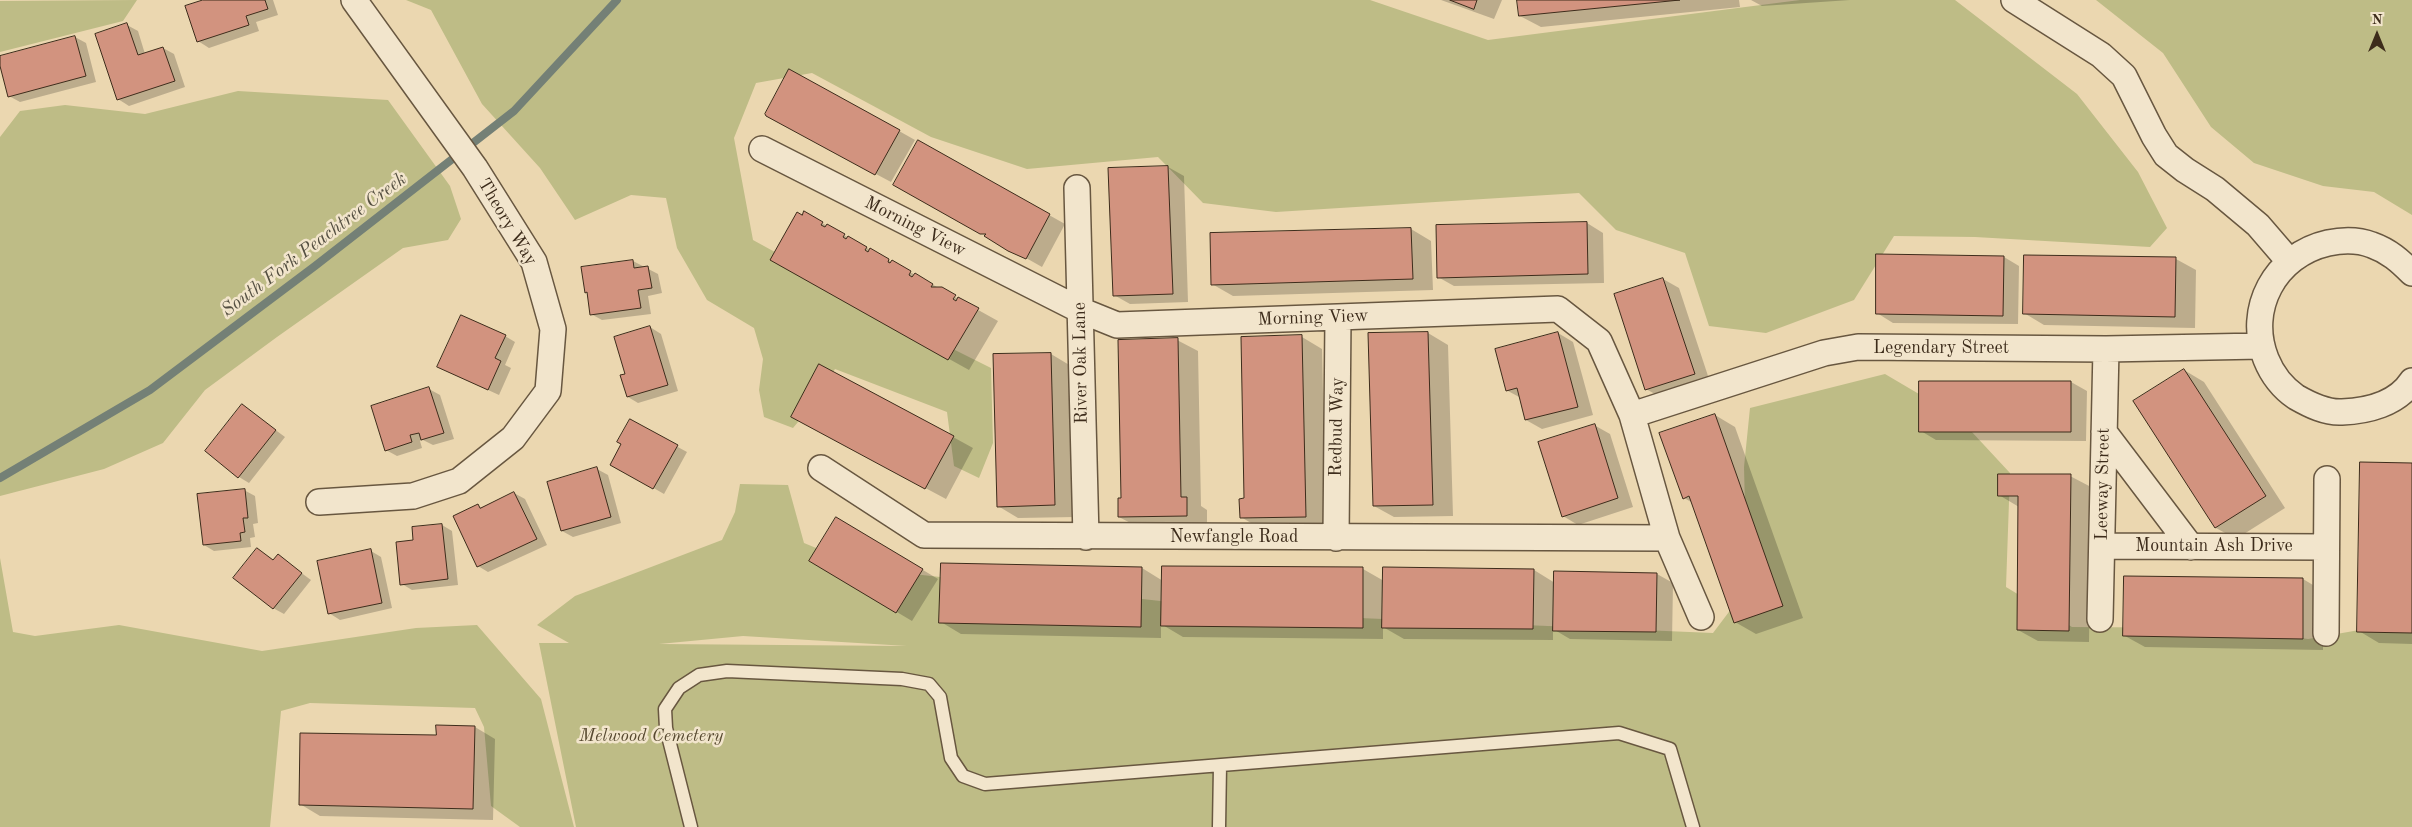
<!DOCTYPE html>
<html>
<head>
<meta charset="utf-8">
<style>
  body { margin:0 }
  #map { position:relative; width:2412px; height:827px; overflow:hidden; background:#ebd7b0; font-family:"Old Standard TT",serif }
  canvas { display:block }
  .north { position:absolute; left:2352px; top:10px; width:50px; height:50px; -webkit-text-stroke:4px #f2e5cc; paint-order:stroke; rotate:0deg; font-size:14px; font-weight:700; line-height:20px; text-align:center; color:#3d2c1b }
  .north::after { content:''; display:block; margin:auto; width:18px; height:22px; background:#3d2c1b; clip-path:polygon(50% 0,100% 100%,50% 72%,0 100%) }
</style>
</head>
<body>
<div id="map">
<canvas width="2412" height="827"></canvas>
<div class="north">N</div>
</div>
<script>
const g = document.querySelector('canvas').getContext('2d');
g.lineJoin = 'round';
function fill(path, color) { g.fillStyle = color; g.fill(path, 'evenodd'); }
function stroke(path, color, width, dash) { g.strokeStyle = color; g.lineWidth = width; g.lineCap = dash ? 'butt' : 'round'; g.setLineDash(dash || []); g.stroke(path); }
function write(font, color, halo, rows, align = 'center') {
  g.font = font + ' "Old Standard TT",serif'; g.lineWidth = 5; g.setLineDash([]); g.textBaseline = 'middle'; g.strokeStyle = halo; g.fillStyle = color; for (const [text, x, y, turn = 0] of rows) {
    g.save(); g.translate(x, y); g.rotate((+turn || 0) * Math.PI / 180); g.textAlign = isNaN(turn) ? turn : align; if (halo) g.strokeText(text, 0, 0); g.fillText(text, 0, 0); g.restore();
  }
}
fill(new Path2D(`
  M 137,0 L 123,21 L 0,52 L 0,1 Z
  M 406,0 L 1370,0 L 1488,40 L 1800,0 L 1955,0 L 2077,94 L 2138,172 L 2167,228 L 2150,247 L 1975,237 L 1894,236 L 1854,300 L 1766,333 L 1709,326 L 1685,253 L 1616,230 L 1579,193 L 1276,212 L 1203,203 L 1158,157 L 1027,169 L 931,137 L 812,73 L 756,83 L 734,138 L 753,240 L 935,340 L 991,368 L 993,443 L 979,478 L 954,466 L 947,412 L 835,369 L 814,403 L 793,428 L 764,417 L 759,390 L 763,359 L 754,328 L 707,300 L 677,248 L 666,198 L 631,195 L 575,220 L 540,168 L 482,104 L 431,10 Z
  M 2096,0 L 2412,0 L 2412,215 L 2374,192 L 2323,186 L 2254,163 L 2211,127 L 2163,53 Z
  M 238,91 L 388,100 L 450,186 L 461,219 L 448,240 L 403,248 L 277,337 L 205,390 L 163,443 L 104,469 L 0,496 L 0,137 L 20,111 L 65,105 L 145,114 Z
  M 1885,374 L 1958,417 L 2010,473 L 2006,587 L 2072,627 L 2236,628 L 2308,639 L 2388,625 L 2412,567 L 2412,827 L 576,827 L 539,643 L 569,643 L 537,625 L 575,596 L 722,540 L 735,512 L 740,484 L 788,485 L 804,543 L 867,569 L 1289,615 L 1713,633 L 1747,588 L 1744,467 L 1750,408 ZM 743,636 L 907,646 L 908,646 L 659,644 Z
  M 0,558 L 13,632 L 35,636 L 119,625 L 262,651 L 416,628 L 477,625 L 541,699 L 574,827 L 520,827 L 491,806 L 484,727 L 475,708 L 310,703 L 281,711 L 270,827 L 0,827 Z`), '#bebc86');
fill(new Path2D(`
  M 207,0 L 273,0 L 278,15 L 256,22 L 259,31 L 209,48 L 198,41 Z
  M 1441,0 L 1502,0 L 1494,19 Z
  M 1519,0 L 1739,0 L 1740,7 L 1541,27 L 1520,16 Z
  M 1751,0 L 1850,0 L 1762,6 Z
  M 127,25 L 138,31 L 145,54 L 163,48 L 174,54 L 185,87 L 129,106 L 118,99 Z
  M 75,37 L 86,43 L 96,82 L 20,102 L 9,96 L 0,57 Z
  M 784,125 L 899,131 L 915,140 L 891,182 Z
  M 919,142 L 1065,224 L 1042,267 L 895,184 Z
  M 1168,167 L 1184,176 L 1188,302 L 1130,304 L 1114,295 Z
  M 804,213 L 998,321 L 969,370 L 792,272 Z
  M 1587,223 L 1603,233 L 1604,283 L 1454,286 L 1438,277 L 1437,227 Z
  M 1411,229 L 1431,241 L 1433,290 L 1233,296 L 1212,284 Z
  M 2025,256 L 2176,259 L 2196,270 L 2195,328 L 2044,325 L 2024,313 Z
  M 2004,257 L 2019,266 L 2018,324 L 1893,323 L 1877,313 Z
  M 633,261 L 658,274 L 662,293 L 648,296 L 651,314 L 602,320 L 591,314 L 582,268 Z
  M 1663,279 L 1679,288 L 1710,382 L 1662,398 L 1646,389 Z
  M 650,327 L 661,334 L 678,391 L 638,403 L 628,397 L 627,374 Z
  M 1428,333 L 1448,345 L 1453,516 L 1394,517 L 1374,506 Z
  M 1558,333 L 1573,342 L 1593,415 L 1542,429 L 1526,420 L 1521,398 L 1508,391 Z
  M 505,336 L 515,342 L 505,365 L 511,368 L 499,395 L 449,372 Z
  M 1302,337 L 1322,349 L 1326,528 L 1261,529 L 1241,517 Z
  M 1177,340 L 1198,351 L 1201,506 L 1207,510 L 1207,527 L 1140,528 L 1119,517 L 1122,499 Z
  M 1051,354 L 1071,366 L 1075,517 L 1018,518 L 998,506 L 994,355 Z
  M 2184,370 L 2204,382 L 2285,508 L 2236,539 L 2216,528 L 2135,401 Z
  M 2071,382 L 2087,391 L 2086,441 L 1936,440 L 1921,431 Z
  M 429,389 L 440,395 L 454,439 L 433,445 L 423,440 L 420,441 L 422,448 L 397,456 L 386,450 Z
  M 243,406 L 285,437 L 249,483 L 239,477 Z
  M 1715,415 L 1735,427 L 1803,618 L 1756,634 L 1735,622 L 1693,503 L 1684,498 Z
  M 630,421 L 687,452 L 664,494 L 612,464 L 623,444 Z
  M 1594,425 L 1610,434 L 1633,507 L 1578,525 L 1563,516 Z
  M 813,428 L 953,437 L 973,448 L 946,499 Z
  M 2412,464 L 2412,644 L 2379,643 L 2359,631 Z
  M 597,469 L 608,475 L 621,523 L 573,537 L 562,531 Z
  M 2070,476 L 2091,487 L 2089,642 L 2038,641 L 2018,630 L 2019,507 L 1999,495 Z
  M 244,490 L 255,496 L 258,523 L 253,524 L 255,537 L 250,538 L 251,547 L 214,551 L 204,545 Z
  M 514,493 L 525,499 L 547,545 L 488,572 L 478,566 L 478,506 L 482,508 Z
  M 836,518 L 938,579 L 912,621 L 811,561 Z
  M 442,525 L 452,531 L 458,585 L 412,590 L 402,584 Z
  M 257,550 L 274,561 L 278,556 L 311,580 L 284,614 L 273,608 Z
  M 371,551 L 381,557 L 392,608 L 340,620 L 329,613 Z
  M 1142,568 L 1163,581 L 1363,569 L 1384,581 L 1534,570 L 1555,583 L 1657,574 L 1673,583 L 1672,641 L 1570,639 L 1553,629 L 1553,640 L 1404,639 L 1383,627 L 1383,639 L 1183,637 L 1161,624 L 1161,638 L 961,634 L 941,622 Z
  M 2303,579 L 2323,591 L 2323,650 L 2145,647 L 2125,636 Z
  M 475,727 L 495,739 L 493,820 L 320,816 L 300,804 L 437,737 Z`), '#0003');
stroke(new Path2D(`
  M 0,478 L 150,390 L 315,266 L 514,111 L 617,0`), '#748076', 8);
const building = new Path2D(`
  M 203,0 L 265,0 L 268,9 L 246,16 L 249,25 L 197,42 L 185,6 Z
  M 1450,0 L 1477,0 L 1474,9 Z
  M 1517,0 L 1680,0 L 1519,16 Z
  M 127,23 L 138,55 L 163,47 L 175,81 L 117,100 L 95,34 Z
  M 75,36 L 86,76 L 8,97 L 0,66 L 0,56 Z
  M 789,69 L 900,130 L 875,175 L 766,116 L 765,114 Z
  M 918,140 L 1050,214 L 1026,259 L 1008,251 L 984,236 L 986,234 L 980,234 L 893,185 Z
  M 1168,166 L 1173,294 L 1113,296 L 1108,168 Z
  M 804,211 L 823,222 L 821,225 L 825,227 L 827,224 L 845,234 L 843,237 L 846,239 L 848,236 L 867,247 L 865,250 L 868,252 L 870,248 L 889,259 L 888,262 L 890,263 L 892,260 L 911,271 L 909,275 L 912,277 L 915,273 L 933,284 L 931,287 L 942,287 L 956,295 L 953,299 L 956,301 L 958,297 L 979,308 L 948,360 L 770,260 L 797,212 L 802,215 Z
  M 1587,222 L 1588,274 L 1437,278 L 1436,225 Z
  M 1411,228 L 1413,279 L 1211,285 L 1210,233 Z
  M 1876,254 L 2004,256 L 2003,316 L 1876,314 Z
  M 2024,255 L 2176,257 L 2175,317 L 2023,314 Z
  M 633,260 L 634,268 L 648,266 L 652,288 L 638,290 L 641,308 L 590,315 L 587,292 L 585,293 L 581,267 Z
  M 1663,278 L 1695,374 L 1645,390 L 1614,294 Z
  M 461,315 L 506,335 L 495,358 L 501,361 L 488,390 L 437,367 Z
  M 650,326 L 668,385 L 627,397 L 620,375 L 625,374 L 614,337 Z
  M 1428,332 L 1433,505 L 1373,506 L 1368,333 Z
  M 1558,332 L 1578,407 L 1525,420 L 1517,388 L 1506,391 L 1495,349 Z
  M 1302,335 L 1306,517 L 1240,518 L 1239,499 L 1244,498 L 1241,337 Z
  M 1178,338 L 1181,497 L 1187,497 L 1187,516 L 1118,517 L 1118,498 L 1121,498 L 1118,340 Z
  M 1051,353 L 1055,505 L 997,507 L 993,354 Z
  M 819,364 L 954,436 L 925,489 L 791,417 Z
  M 2184,369 L 2266,496 L 2215,528 L 2133,401 Z
  M 1919,381 L 2071,381 L 2071,432 L 1919,432 Z
  M 429,387 L 444,433 L 421,440 L 419,433 L 410,435 L 412,442 L 385,451 L 371,406 Z
  M 242,404 L 276,430 L 238,478 L 205,451 Z
  M 1715,414 L 1783,606 L 1734,623 L 1689,496 L 1683,499 L 1659,433 Z
  M 630,419 L 678,445 L 653,489 L 610,465 L 621,444 L 617,442 Z
  M 1595,424 L 1618,498 L 1562,517 L 1538,442 Z
  M 2360,462 L 2412,463 L 2412,633 L 2357,632 Z
  M 597,467 L 611,517 L 561,531 L 547,482 Z
  M 1998,474 L 2071,474 L 2069,631 L 2017,630 L 2018,496 L 1998,496 Z
  M 245,489 L 248,518 L 243,518 L 245,532 L 240,533 L 241,541 L 203,545 L 197,494 Z
  M 514,492 L 537,539 L 477,567 L 453,516 L 478,504 L 480,508 Z
  M 836,517 L 923,569 L 896,613 L 809,561 Z
  M 442,524 L 448,579 L 400,585 L 396,542 L 413,540 L 412,527 Z
  M 257,548 L 273,560 L 278,554 L 302,573 L 273,609 L 233,578 Z
  M 371,549 L 382,603 L 328,614 L 317,561 Z
  M 941,563 L 1142,567 L 1141,627 L 939,623 Z
  M 1162,566 L 1363,567 L 1363,628 L 1161,626 Z
  M 1383,567 L 1534,569 L 1533,629 L 1382,628 Z
  M 1554,571 L 1657,573 L 1656,632 L 1553,631 Z
  M 2124,576 L 2303,578 L 2303,639 L 2123,636 Z
  M 436,725 L 475,726 L 473,809 L 299,805 L 300,733 L 436,735 Z`);
fill(building, '#d2937f');
stroke(building, '#3d2c1b', 1);
const lane = new Path2D(`
  M 691,827 L 666,728 L 665,709 L 679,688 L 699,675 L 727,671 L 902,679 L 929,684 L 940,697 L 951,758 L 963,776 L 985,784 L 1619,733 L 1670,749 L 1693,827
  M 1219,827 L 1220,766`);
const street = new Path2D(`
  M 2014,0 L 2101,55 L 2124,76 L 2154,136 L 2166,155 L 2185,170 L 2215,189 L 2258,225 L 2289,261
  M 762,149 L 1080,310 L 1117,325 L 1558,309 L 1599,341 L 1632,415 L 1667,538 L 1701,617
  M 1077,188 L 1086,537
  M 2412,273 C 2400,261 2389,251 2372,245 C 2359,240 2342,240 2328,243 C 2275,255 2246,309 2266,359 C 2272,374 2283,388 2296,397 C 2310,405 2326,413 2342,412 C 2367,411 2397,404 2412,381
  M 1632,415 L 1824,353 L 1858,347 L 2106,349 L 2261,346
  M 2104,432 L 2191,547
  M 821,468 L 924,535 L 1667,538
  M 319,502 L 413,496 L 459,481 L 513,438 L 548,391 L 553,329 L 534,262 L 475,168 L 354,0
  M 1336,538 L 1338,317
  M 2102,546 L 2326,547
  M 2100,619 L 2106,349
  M 2326,633 L 2327,479`);
stroke(lane, '#685740', 15);
stroke(street, '#685740', 28);
stroke(lane, '#f2e5cc', 12);
stroke(street, '#f2e5cc', 25);
write('18px', '#3d2c1b', '#f2e5cc', [
  ["Theory Way",507,222,59],
  ["Morning View",915,227,27],
  ["Morning View",1313,318,-2],
  ["Legendary Street",1941,348],
  ["River Oak Lane",1081,363,-91],
  ["Redbud Way",1337,427,-89],
  ["Leeway Street",2103,484,-89],
  ["Newfangle Road",1234,537],
  ["Mountain Ash Drive",2214,546]
]);
write('italic 18px', '#574930', '#f2e5cc', [
  ["Melwood Cemetery",651,736]
]);
write('italic 19px', '#544f41', '#f2e5cc', [
  ["South Fork Peachtree Creek",314,245,-37]
]);
</script>
</body>
</html>
